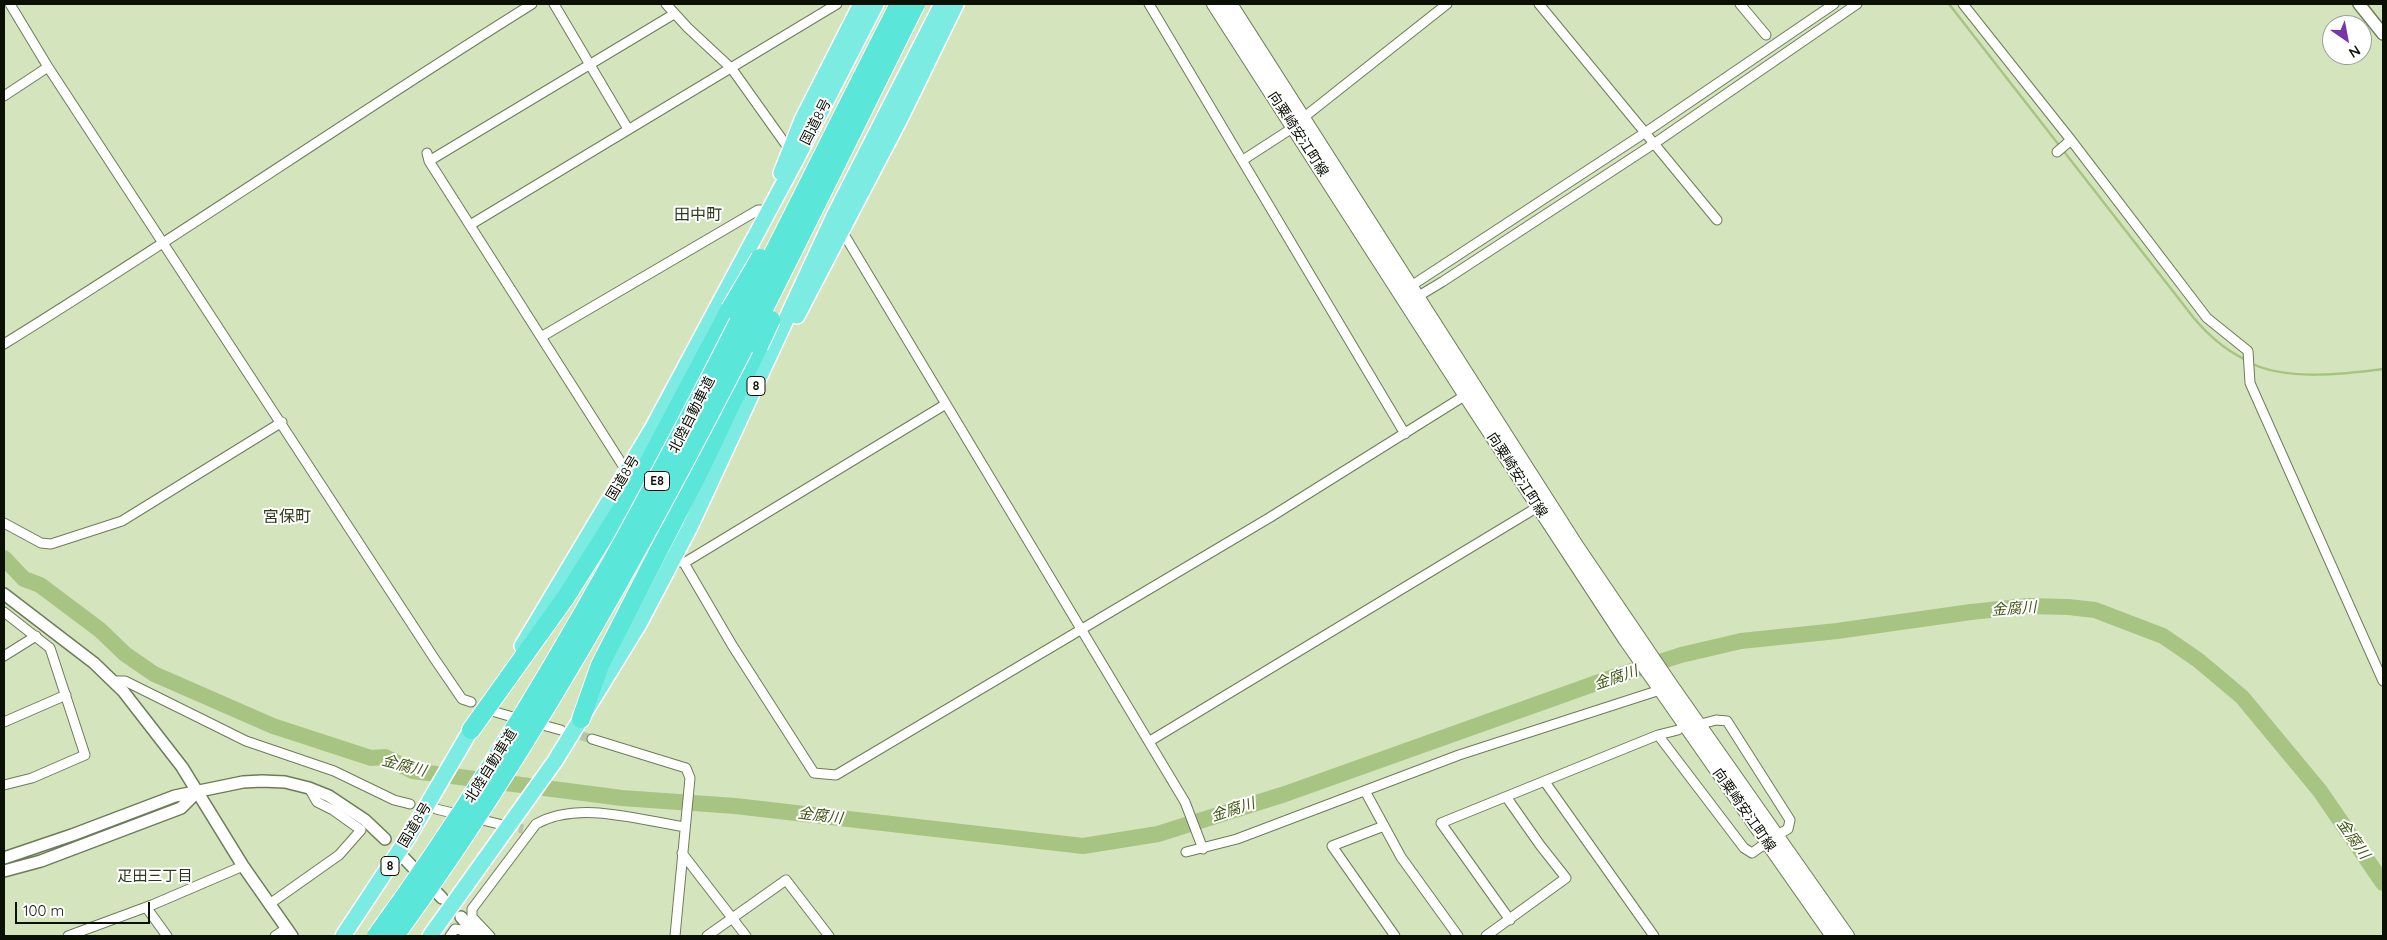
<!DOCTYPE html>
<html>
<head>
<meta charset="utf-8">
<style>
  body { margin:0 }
  #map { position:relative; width:2387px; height:940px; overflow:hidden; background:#d4e5be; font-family:Quicksand,sans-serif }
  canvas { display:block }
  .frame { position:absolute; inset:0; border:5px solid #0a1004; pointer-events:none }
  .north { position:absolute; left:2322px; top:15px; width:50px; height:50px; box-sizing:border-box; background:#fff; border:1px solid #9d9f9b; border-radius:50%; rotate:147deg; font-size:14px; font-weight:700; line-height:20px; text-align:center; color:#0a1004 }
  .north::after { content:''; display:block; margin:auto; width:18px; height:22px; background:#7835a9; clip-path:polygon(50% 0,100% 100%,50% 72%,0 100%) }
  .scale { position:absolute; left:15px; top:902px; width:135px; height:22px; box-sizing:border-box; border:2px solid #0a1004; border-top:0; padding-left:6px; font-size:15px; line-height:18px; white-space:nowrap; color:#0a1004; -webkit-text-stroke:4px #fff; paint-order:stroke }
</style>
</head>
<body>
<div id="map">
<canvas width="2387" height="940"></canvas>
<div class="frame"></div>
<div class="north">N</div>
<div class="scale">100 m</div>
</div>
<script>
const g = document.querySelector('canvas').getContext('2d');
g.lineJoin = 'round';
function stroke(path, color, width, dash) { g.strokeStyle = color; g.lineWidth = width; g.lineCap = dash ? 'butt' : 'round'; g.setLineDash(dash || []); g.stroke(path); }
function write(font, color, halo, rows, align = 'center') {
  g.font = font + ' Quicksand,"Noto Sans JP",sans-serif'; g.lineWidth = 4; g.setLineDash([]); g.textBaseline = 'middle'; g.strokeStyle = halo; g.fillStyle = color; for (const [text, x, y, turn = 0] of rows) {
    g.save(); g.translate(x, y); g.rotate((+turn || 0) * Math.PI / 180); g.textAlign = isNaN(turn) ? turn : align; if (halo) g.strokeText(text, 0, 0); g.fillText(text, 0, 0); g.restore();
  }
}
stroke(new Path2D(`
  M 1949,4 L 2193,317 C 2208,335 2225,350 2246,360
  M 2251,363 C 2285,381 2346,374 2383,369`), '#a8c482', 2.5);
stroke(new Path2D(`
  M 4,558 L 24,579 L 40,585 L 100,630 L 125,654 L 154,674 L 273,726 L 371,758 L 385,757 L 413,771 L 622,798 L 735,806 L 1083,846 L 1158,834 L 1285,794 L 1616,676 L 1681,655 L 1741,641 L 1837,631 L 1971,612 L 2028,606 L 2068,607 L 2095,610 L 2163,636 L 2198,660 L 2242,697 L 2320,791 L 2383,883`), '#a8c482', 16);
stroke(new Path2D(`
  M 568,732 L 592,739
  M 506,825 L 523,829`), '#b6c5a2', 9, [9, 4.5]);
const minor = new Path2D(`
  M 10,4 L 48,67 L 434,658 L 462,699 L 471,702
  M 554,4 L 628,129
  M 666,4 L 688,28 L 732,69 L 789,149
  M 1149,4 L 1405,434
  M 1539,4 L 1717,220
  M 1740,4 L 1766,35
  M 1963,4 L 2071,140 L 2207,318 L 2248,351 L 2250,383 L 2383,681
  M 4,96 L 48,67
  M 2057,152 L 2071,140
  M 427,153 L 429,161 L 627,472
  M 1243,160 L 1294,127 L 1303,118 L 1447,4
  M 429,161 L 674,14
  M 470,225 L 837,4
  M 842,231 L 1185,802 L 1203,849
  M 1408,288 L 1646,132 L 1834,4
  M 1412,297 L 1417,297 L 1442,282 L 1655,143 L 1857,4
  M 541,337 L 758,210 L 769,210
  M 4,344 C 182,234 354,115 532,4
  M 4,523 L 41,543 L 51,544 L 122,521 L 282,422
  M 673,560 L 684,563 L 732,645 L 814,773 L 836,775 L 1269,518 L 1469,393
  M 684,563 L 946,404
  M 4,612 L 50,648 L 85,755 L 32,778 L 4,785
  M 4,656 L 36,636
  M 114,681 L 125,681 L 246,741 L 334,771 L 394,800 L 410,804
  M 492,711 L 523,720
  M 4,722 L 66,695
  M 535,723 L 561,730
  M 1705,723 L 1716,720 L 1727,721 L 1790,820 L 1788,829 L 1776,836
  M 1658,735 L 1678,730
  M 592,739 L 686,768 L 690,778 L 675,936
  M 1150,741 L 1541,505
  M 1545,782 L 1654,936
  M 1365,791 L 1401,857 L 1458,936
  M 436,809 L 461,815
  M 474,818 L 503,825
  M 1384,826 L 1332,846 L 1395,936
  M 1186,852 L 1237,839 L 1459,755 L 1660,690
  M 682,853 L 746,936
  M 271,903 L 339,855 L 361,830 L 333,810 L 317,802 L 309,788
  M 146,907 L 167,936
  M 1510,920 L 1441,823 L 1658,735 L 1744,848 L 1752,853 L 1766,843
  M 68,936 L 152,905 L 243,866
  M 275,936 L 287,928
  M 450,936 L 455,929 L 462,930 L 467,936
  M 490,936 L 472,917 L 472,909 L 536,824 C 579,800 639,820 685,827
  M 707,936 L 786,880 L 829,936
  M 1486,936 L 1566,878 L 1540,845 L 1507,798`);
const tertiary = new Path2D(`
  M 2359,4 L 2383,34
  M 4,594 L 94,663 L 123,691 L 182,767 L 243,866 L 292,936
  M 4,858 L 72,835 L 175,796 L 243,782 L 262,781 L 285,782 L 309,788 L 329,796 L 365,820 L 385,839
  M 404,858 L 442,898
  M 4,871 L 41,861 L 181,808 L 197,792
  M 461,917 L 478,936`);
const secondary = new Path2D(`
  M 1214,4 L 1466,396 L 1626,640 L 1833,936
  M 1230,4 L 1577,547 L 1672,687 L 1847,936`);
const trunk = new Path2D(`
  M 781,173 L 802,120 L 861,4
  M 797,316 L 901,117 L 956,4
  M 522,646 L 653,427 L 796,160 L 876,4
  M 343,936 L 409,836 L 476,721
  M 430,936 L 555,761 L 639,624 L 690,527 L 834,216 L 942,4`);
const motorway = new Path2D(`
  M 581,719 L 600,665 L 699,472 L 759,346
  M 471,730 L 566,597 L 636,486 L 730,309`);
stroke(minor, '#6c7c59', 11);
stroke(tertiary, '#6c7c59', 14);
stroke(secondary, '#6c7c59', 16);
stroke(trunk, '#fff', 18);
stroke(motorway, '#fff', 20);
stroke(minor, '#fff', 9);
stroke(tertiary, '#fff', 11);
stroke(secondary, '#fff', 14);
stroke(trunk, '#7cebe2', 15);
stroke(motorway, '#5be6da', 18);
const motorwayBridge = new Path2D(`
  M 730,309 L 760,258
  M 759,346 L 771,320
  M 376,936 C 588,645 736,323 899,4
  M 395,936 C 605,647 757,322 916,4`);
stroke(motorwayBridge, '#fff', 20, []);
stroke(motorwayBridge, '#5be6da', 18);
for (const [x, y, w] of [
  [756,386,18],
  [657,481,25],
  [390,866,18]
]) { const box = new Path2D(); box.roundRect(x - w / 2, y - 9.5, w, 19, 4); g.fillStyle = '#fff'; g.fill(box); stroke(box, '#0a1004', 1); }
write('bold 12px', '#0a1004', null, [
  ["8",756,386],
  ["E8",657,481],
  ["8",390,866]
]);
write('14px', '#0a1004', '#fff', [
  ["国道8号",816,122,-63],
  ["向粟崎安江町線",1298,134,57],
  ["北陸自動車道",692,415,-63],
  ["向粟崎安江町線",1517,475,57],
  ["国道8号",623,478,-59],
  ["北陸自動車道",491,766,-58],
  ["向粟崎安江町線",1744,810,55],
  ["国道8号",415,825,-59]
]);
write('italic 15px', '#3f5710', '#fff', [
  ["金腐川",2014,609,-4],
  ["金腐川",1616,678,-19],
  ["金腐川",404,766,15],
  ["金腐川",1233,810,-18],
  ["金腐川",820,816,7],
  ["金腐川",2353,839,55]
]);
write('15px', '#2e3b1b', '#fff', [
  ["疋田三丁目",155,876]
]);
write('16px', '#2e3b1b', '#fff', [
  ["田中町",698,215],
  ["宮保町",287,517]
]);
</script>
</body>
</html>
